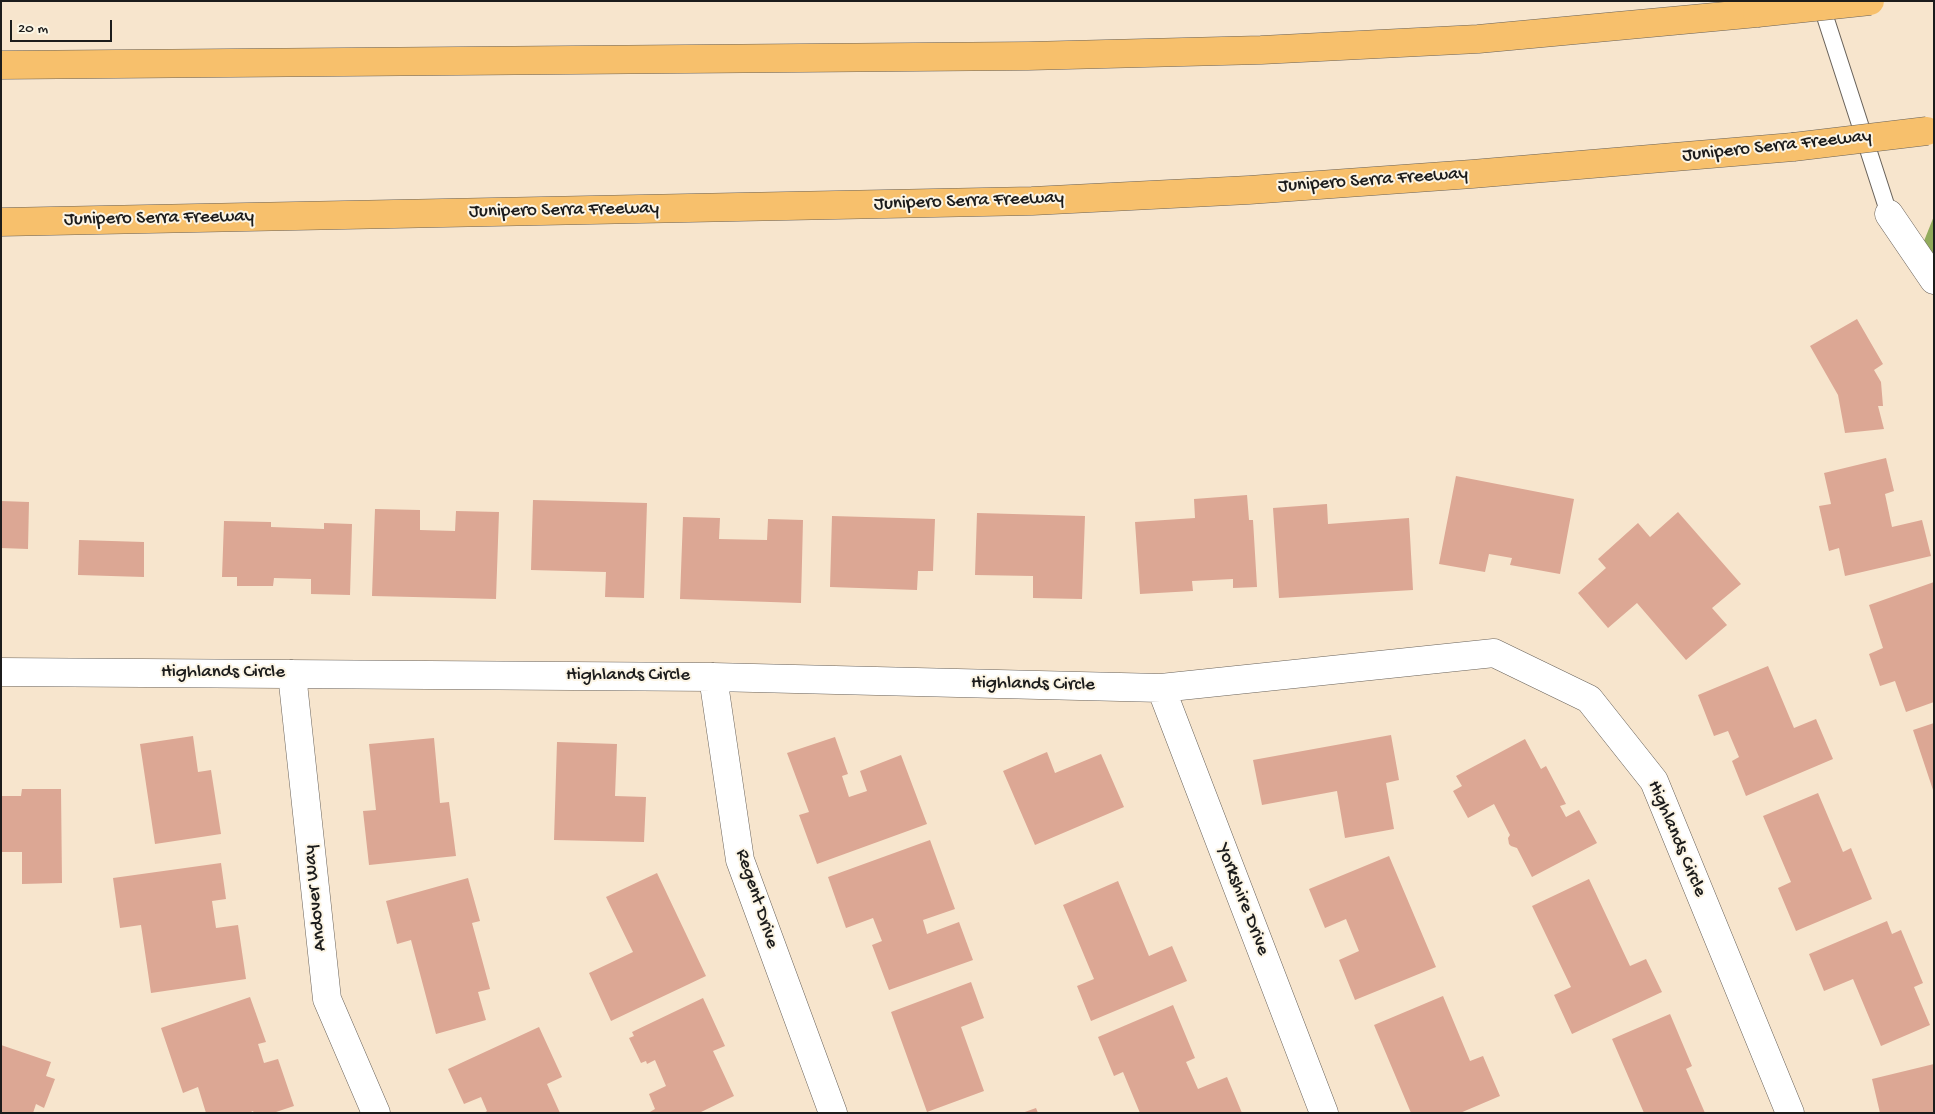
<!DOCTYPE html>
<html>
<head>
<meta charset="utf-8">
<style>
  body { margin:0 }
  #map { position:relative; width:1935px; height:1114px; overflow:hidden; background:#f7e5cd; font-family:"Gochi Hand",sans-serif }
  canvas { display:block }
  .frame { position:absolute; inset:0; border:2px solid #1c1c1c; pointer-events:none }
  .scale { position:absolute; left:10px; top:20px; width:102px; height:22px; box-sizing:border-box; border:2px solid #1c1c1c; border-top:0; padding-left:6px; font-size:15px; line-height:18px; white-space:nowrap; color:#1c1c1c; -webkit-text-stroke:4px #fcf5e5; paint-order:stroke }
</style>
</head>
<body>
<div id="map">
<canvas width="1935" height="1114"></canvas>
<div class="frame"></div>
<div class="scale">20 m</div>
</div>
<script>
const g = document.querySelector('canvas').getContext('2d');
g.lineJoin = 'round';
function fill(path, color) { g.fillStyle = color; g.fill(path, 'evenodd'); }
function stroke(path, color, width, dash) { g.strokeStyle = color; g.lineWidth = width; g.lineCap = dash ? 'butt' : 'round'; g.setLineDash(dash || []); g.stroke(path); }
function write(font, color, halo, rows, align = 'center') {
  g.font = font + ' "Gochi Hand",sans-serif'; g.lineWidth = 4; g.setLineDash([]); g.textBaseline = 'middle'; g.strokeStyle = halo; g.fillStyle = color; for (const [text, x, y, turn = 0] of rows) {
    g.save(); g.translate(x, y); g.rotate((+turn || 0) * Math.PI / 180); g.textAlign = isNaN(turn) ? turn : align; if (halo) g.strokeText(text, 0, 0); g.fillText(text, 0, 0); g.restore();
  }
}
fill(new Path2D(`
  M 1934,216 L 1934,255 L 1924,241 Z`), '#92ab5c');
fill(new Path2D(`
  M 1857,319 L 1883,364 L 1874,370 L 1881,382 L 1883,406 L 1878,406 L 1884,429 L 1845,433 L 1838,395 L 1810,346 Z
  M 1886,458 L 1894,491 L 1885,494 L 1892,527 L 1922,520 L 1931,556 L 1845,576 L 1839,548 L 1829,551 L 1819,506 L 1831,504 L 1824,473 Z
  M 1456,476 L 1574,499 L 1560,574 L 1510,565 L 1512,558 L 1489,554 L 1485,572 L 1439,564 Z
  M 1247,495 L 1249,520 L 1253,520 L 1257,587 L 1233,588 L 1233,579 L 1192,581 L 1193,591 L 1140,594 L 1135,522 L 1195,518 L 1194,499 Z
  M 533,500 L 647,503 L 644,598 L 605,597 L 606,572 L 531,570 Z
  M 1,501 L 29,502 L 28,549 L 1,548 Z
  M 1327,504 L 1328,524 L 1409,518 L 1413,590 L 1279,598 L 1273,508 Z
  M 375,509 L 420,510 L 420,530 L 455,531 L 456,511 L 499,512 L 496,599 L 372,596 Z
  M 1678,512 L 1741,584 L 1712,608 L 1727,625 L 1686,660 L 1637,603 L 1608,628 L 1578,593 L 1606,568 L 1598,559 L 1638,523 L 1650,537 Z
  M 977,513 L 1085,516 L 1082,599 L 1033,598 L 1033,576 L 975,575 Z
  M 832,516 L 935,519 L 933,571 L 918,571 L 917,590 L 830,587 Z
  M 683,517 L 720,518 L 719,539 L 767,540 L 768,519 L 803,520 L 801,603 L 680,599 Z
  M 224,521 L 271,522 L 271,527 L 324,529 L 324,523 L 352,524 L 350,595 L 311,594 L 311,579 L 274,578 L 273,586 L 237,586 L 237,577 L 222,577 Z
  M 79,540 L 144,542 L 144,577 L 78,575 Z
  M 1934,582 L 1934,702 L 1906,712 L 1895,681 L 1880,686 L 1869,654 L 1883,648 L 1869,605 Z
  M 1768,666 L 1794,728 L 1816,719 L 1833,759 L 1746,796 L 1732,761 L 1739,757 L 1728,731 L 1714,736 L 1698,695 Z
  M 1934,723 L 1934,790 L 1933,790 L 1913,730 Z
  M 1391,735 L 1399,780 L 1386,783 L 1394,829 L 1345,838 L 1337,791 L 1262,805 L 1253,760 Z
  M 193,736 L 198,772 L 211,770 L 221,834 L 155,844 L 140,744 Z
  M 835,737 L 848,774 L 842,776 L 849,797 L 867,791 L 860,771 L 901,755 L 927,824 L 817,864 L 799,815 L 809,812 L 787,753 Z
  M 434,738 L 440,803 L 449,802 L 456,856 L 369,865 L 363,811 L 376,810 L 369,744 Z
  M 1525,739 L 1541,769 L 1546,766 L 1566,804 L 1560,806 L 1566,817 L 1579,810 L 1597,843 L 1532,877 L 1517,848 L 1511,846 L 1509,844 L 1508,838 L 1510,835 L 1494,804 L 1468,818 L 1453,791 L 1462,786 L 1456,776 Z
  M 557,742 L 617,744 L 615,796 L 646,797 L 644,842 L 554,840 Z
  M 1047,752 L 1055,773 L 1101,754 L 1124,807 L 1035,845 L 1003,771 Z
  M 22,789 L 61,789 L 62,883 L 22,884 L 22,852 L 1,852 L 1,796 L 21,796 Z
  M 1818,793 L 1843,852 L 1851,848 L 1872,899 L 1796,931 L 1778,888 L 1791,882 L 1763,816 Z
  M 930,840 L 955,909 L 923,920 L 927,934 L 959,922 L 973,960 L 889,990 L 872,945 L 882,941 L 873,918 L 846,928 L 828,877 Z
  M 1389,856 L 1436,967 L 1355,1000 L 1339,960 L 1359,951 L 1346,919 L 1325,928 L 1309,889 Z
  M 221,863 L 226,899 L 212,901 L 216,928 L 238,925 L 246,979 L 151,993 L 141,925 L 120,928 L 113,878 Z
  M 657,873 L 706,976 L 611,1021 L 589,973 L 633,952 L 606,897 Z
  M 468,878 L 480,921 L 472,923 L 490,989 L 478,992 L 486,1020 L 436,1034 L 411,940 L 397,944 L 386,901 Z
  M 1589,879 L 1630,966 L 1646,959 L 1662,992 L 1572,1034 L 1554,995 L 1571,987 L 1532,906 Z
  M 1118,881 L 1149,956 L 1172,946 L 1187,981 L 1091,1021 L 1077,986 L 1094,979 L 1063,905 Z
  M 1887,921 L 1892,934 L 1901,930 L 1923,983 L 1914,987 L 1930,1025 L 1881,1046 L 1853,979 L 1824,991 L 1809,954 Z
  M 971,982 L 984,1018 L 961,1027 L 984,1091 L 927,1112 L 891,1012 Z
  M 1443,996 L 1470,1061 L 1483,1056 L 1500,1096 L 1460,1113 L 1411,1113 L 1374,1025 Z
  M 250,997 L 266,1042 L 258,1044 L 264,1063 L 278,1059 L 294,1106 L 273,1113 L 254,1113 L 253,1111 L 249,1113 L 206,1113 L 198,1087 L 183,1093 L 161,1028 Z
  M 703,998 L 725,1046 L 713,1051 L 734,1096 L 699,1113 L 648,1113 L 655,1109 L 649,1094 L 666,1086 L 655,1060 L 647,1064 L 646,1061 L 641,1063 L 629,1038 L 634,1036 L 632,1032 Z
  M 1173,1005 L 1195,1058 L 1186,1062 L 1198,1089 L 1227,1077 L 1242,1113 L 1140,1113 L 1123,1072 L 1114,1076 L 1098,1037 Z
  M 1670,1014 L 1692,1066 L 1686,1069 L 1705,1113 L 1644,1113 L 1612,1039 Z
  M 539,1027 L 562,1077 L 547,1084 L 560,1113 L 484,1113 L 487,1111 L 481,1097 L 464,1104 L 448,1069 Z
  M 1,1045 L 51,1062 L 46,1076 L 55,1079 L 44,1108 L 36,1104 L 33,1113 L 1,1113 Z
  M 1934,1064 L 1934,1113 L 1880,1113 L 1872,1079 Z
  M 1036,1108 L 1038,1113 L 1022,1113 Z`), '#dca794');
const service = new Path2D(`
  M 1820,1 L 1889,214`);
const minor = new Path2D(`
  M 1889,214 L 1934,280
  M 1,672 L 713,677 L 1161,688 L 1494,653 L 1589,699 L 1654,781 L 1790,1113
  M 292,674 L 327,999 L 376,1113
  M 713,677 L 740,860 L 833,1113
  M 1161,688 L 1324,1113`);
const motorway = new Path2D(`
  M 1,65 L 1028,56 L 1261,50 L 1478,39 L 1757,13
  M 1,222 L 1032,201 L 1249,190 L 1472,174 L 1793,147`);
stroke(service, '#69625a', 18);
stroke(minor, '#69625a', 29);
stroke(motorway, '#69625a', 29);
stroke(service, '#fff', 16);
stroke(minor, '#fff', 28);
stroke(motorway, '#f7c06c', 28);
const motorwayBridge = new Path2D(`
  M 1757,13 L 1870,1
  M 1793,147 L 1927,131`);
stroke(motorwayBridge, '#69625a', 29, []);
stroke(motorwayBridge, '#f7c06c', 28);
write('19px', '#1c1c1c', '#fcf5e5', [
  ["Junipero Serra Freeway",1777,147,-6],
  ["Junipero Serra Freeway",1373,181,-4],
  ["Junipero Serra Freeway",969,202,-2],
  ["Junipero Serra Freeway",564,211,-1],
  ["Junipero Serra Freeway",159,219,-1],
  ["Highlands Circle",223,673],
  ["Highlands Circle",628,676],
  ["Highlands Circle",1033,685,1],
  ["Highlands Circle",1676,839,67],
  ["Andover Way",316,898,-96],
  ["Regent Drive",756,899,72],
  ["Yorkshire Drive",1242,900,69]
]);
</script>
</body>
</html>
